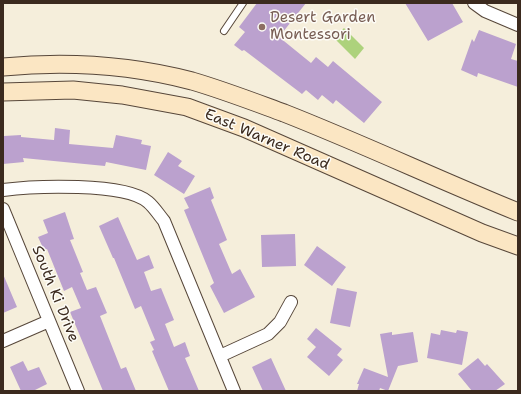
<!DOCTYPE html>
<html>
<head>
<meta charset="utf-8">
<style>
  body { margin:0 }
  #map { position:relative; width:521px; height:394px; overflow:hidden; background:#f5eedb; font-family:"Shantell Sans",sans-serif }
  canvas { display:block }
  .frame { position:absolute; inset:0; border:4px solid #3b2a1e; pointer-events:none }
</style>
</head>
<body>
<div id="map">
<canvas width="521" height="394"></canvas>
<div class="frame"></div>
</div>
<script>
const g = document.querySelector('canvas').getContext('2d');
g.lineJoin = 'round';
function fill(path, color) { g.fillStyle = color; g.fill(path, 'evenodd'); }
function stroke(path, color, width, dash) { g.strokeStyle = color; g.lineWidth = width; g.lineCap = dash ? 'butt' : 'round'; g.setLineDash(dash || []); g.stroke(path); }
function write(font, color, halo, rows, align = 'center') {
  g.font = font + ' "Shantell Sans",sans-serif'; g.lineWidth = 3; g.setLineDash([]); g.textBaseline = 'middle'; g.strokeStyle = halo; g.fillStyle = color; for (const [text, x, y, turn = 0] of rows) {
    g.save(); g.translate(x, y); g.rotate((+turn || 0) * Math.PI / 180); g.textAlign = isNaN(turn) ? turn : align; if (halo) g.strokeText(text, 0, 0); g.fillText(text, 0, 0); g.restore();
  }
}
fill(new Path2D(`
  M 344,28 L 364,48 L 355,59 L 334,38 Z`), '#add27c');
fill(new Path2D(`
  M 257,3 L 306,3 L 279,37 L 311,63 L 316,57 L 328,67 L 333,61 L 382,102 L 364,123 L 336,100 L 333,104 L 322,95 L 318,100 L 306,90 L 302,94 L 244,50 L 242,51 L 234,45 L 245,32 L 239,27 Z
  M 405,3 L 452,3 L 463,22 L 428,41 Z
  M 479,30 L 516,44 L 511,59 L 518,61 L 518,87 L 478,73 L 477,77 L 461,70 L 472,39 L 474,42 Z
  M 55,128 L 70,130 L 69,144 L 113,148 L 116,135 L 142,140 L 141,144 L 151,146 L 146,170 L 106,162 L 105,166 L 23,158 L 24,162 L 3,164 L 4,136 L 21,135 L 21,137 L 54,140 Z
  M 168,152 L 182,161 L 178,166 L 195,176 L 184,194 L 154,175 Z
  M 210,187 L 214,198 L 211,200 L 227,240 L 219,244 L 232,274 L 240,269 L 255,297 L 224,313 L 210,286 L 214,283 L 184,210 L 189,208 L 184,198 Z
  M 65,212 L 74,239 L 70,240 L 83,272 L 80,273 L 87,290 L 96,287 L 107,313 L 100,316 L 121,369 L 126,367 L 136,391 L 103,391 L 70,312 L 81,308 L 72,287 L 64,291 L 47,249 L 44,250 L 38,237 L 48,233 L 43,220 Z
  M 118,217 L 137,260 L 149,255 L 154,268 L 144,272 L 151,291 L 161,288 L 174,320 L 165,324 L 174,347 L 185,342 L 190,356 L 185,358 L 199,391 L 169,391 L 152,351 L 154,350 L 150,342 L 155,340 L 141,306 L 135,309 L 114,258 L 113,258 L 99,226 Z
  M 295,234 L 296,266 L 262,267 L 261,235 Z
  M 317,246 L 346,267 L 332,286 L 304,265 Z
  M 3,274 L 17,307 L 3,313 Z
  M 337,288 L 357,292 L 350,327 L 330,323 Z
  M 316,328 L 342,349 L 337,355 L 343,360 L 329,376 L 307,357 L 316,347 L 307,339 Z
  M 441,330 L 456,333 L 457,330 L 468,332 L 462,365 L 427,358 L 431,333 L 440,335 Z
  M 392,332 L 392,335 L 413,332 L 418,362 L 398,366 L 388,391 L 380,388 L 379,391 L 357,391 L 359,384 L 357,384 L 364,368 L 388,377 L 380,334 Z
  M 271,358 L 286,391 L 263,391 L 252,367 Z
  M 478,358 L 485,366 L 487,364 L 505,384 L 495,391 L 472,391 L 458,374 Z
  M 23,361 L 28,371 L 39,367 L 47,384 L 33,391 L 21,391 L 10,367 Z`), '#bba1ce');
const lane = new Path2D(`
  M 224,31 L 243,3`);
const street = new Path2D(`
  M 474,3 L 485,11 L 518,25
  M 3,190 C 33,186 125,182 148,202 C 154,207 159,215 164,221 L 234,391
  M 3,209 L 78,391
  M 3,341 L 49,321
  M 220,356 L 268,334 L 280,322 L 291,302`);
const secondary = new Path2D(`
  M 3,67 C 66,61 131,65 192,81 C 223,90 254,102 284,113 C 363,144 439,180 518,212
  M 3,92 L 73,90 L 122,95 L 187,107 L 244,128 L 482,233 L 518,246`);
stroke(lane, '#57473a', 8);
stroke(street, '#57473a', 14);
stroke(secondary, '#57473a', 19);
stroke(lane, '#fff', 6);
stroke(street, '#fff', 12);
stroke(secondary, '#fbe6c3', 17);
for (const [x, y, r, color] of [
  [262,27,4,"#8d6e63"]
]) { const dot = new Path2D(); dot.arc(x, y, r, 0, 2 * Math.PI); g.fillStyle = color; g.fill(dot); stroke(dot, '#fdfcf7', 1.5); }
write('15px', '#785e54', '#fdfcf7', [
  ["Desert Garden",270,18],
  ["Montessori",270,35]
], 'left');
write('15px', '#3b2a1e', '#fdfcf7', [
  ["East Warner Road",267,140,23],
  ["South Ki Drive",55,294,68]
]);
</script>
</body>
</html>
